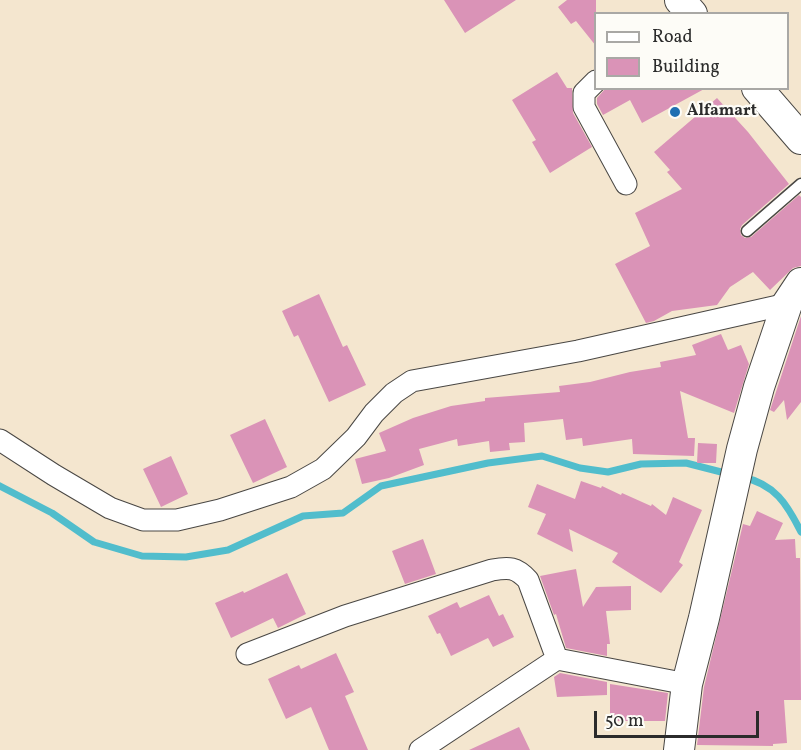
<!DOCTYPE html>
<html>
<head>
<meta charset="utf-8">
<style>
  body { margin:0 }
  #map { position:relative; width:801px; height:750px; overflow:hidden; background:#f4e6cf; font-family:Vollkorn,serif }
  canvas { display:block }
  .legend { position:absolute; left:594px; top:12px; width:195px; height:78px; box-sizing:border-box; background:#fdfcf7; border:2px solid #a9a8a5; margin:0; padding:8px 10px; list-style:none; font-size:18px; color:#2b2b2b }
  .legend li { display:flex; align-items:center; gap:12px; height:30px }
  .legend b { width:30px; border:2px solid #a9a8a5 }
  .scale { position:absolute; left:594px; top:711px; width:165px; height:27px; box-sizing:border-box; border:3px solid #2b2b2b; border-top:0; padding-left:8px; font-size:18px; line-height:21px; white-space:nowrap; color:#2b2b2b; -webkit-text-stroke:4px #fdfcf7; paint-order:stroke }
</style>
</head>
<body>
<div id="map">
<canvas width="801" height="750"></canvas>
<ul class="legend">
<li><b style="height:8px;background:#fff"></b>Road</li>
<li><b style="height:16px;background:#da93b7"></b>Building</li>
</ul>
<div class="scale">50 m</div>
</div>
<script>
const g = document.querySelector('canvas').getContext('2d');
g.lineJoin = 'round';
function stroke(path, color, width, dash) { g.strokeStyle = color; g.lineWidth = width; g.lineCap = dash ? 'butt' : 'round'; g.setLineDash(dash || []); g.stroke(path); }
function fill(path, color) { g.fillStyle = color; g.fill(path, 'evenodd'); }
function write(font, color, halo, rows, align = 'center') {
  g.font = font + ' Vollkorn,serif'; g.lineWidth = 4.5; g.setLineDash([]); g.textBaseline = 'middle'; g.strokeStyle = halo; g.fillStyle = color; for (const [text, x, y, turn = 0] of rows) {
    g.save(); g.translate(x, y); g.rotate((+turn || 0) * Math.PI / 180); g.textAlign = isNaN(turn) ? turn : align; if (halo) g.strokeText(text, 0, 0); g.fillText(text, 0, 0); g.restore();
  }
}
stroke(new Path2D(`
  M 742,477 C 775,484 787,504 801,532
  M 0,486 L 52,513 L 94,542 L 142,556 L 186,557 L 228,550 L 303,516 L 343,513 L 381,486 L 488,463 L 542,456 L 580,468 L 608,472 L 641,464 L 686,463 L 729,474`), '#51bdcc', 7);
fill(new Path2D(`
  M 444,0 L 516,0 L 465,33 Z
  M 567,0 L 596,0 L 596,46 L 576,21 L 571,24 L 558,7 Z
  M 557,72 L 567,88 L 572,88 L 573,113 L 592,147 L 550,173 L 532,142 L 536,140 L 512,100 Z
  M 606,88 L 706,88 L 642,123 L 630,100 L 603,115 L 597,104 L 597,98 Z
  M 717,98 L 748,132 L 789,184 L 742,225 L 740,229 L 741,235 L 745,238 L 751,237 L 799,195 L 801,197 L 801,266 L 793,268 L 770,290 L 753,272 L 730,287 L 717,305 L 672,311 L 654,321 L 646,323 L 615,264 L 650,246 L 635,213 L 682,189 L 667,172 L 670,170 L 654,152 Z
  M 319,294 L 343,347 L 347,345 L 366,385 L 329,402 L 298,335 L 294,337 L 282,311 Z
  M 801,316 L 801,402 L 787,420 L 784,400 L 774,412 L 770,410 Z
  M 721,334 L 728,350 L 741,345 L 749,364 L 734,413 L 680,391 L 688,438 L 695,438 L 694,456 L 633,454 L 632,439 L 583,446 L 582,438 L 566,440 L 563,419 L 524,423 L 525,442 L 509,443 L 510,450 L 490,452 L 489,441 L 458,446 L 457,439 L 419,449 L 424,465 L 389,478 L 362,484 L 355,459 L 386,451 L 379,433 L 413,418 L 451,406 L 485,401 L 485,398 L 560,392 L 559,386 L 590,382 L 630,372 L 661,367 L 660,362 L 696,355 L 692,345 Z
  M 265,419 L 287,467 L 253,483 L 230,435 Z
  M 698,443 L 717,444 L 716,463 L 697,463 Z
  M 171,456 L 188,494 L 161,507 L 143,469 Z
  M 581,481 L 601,488 L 602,486 L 621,495 L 622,493 L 651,506 L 652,504 L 666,515 L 673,497 L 702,510 L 679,562 L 683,565 L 661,593 L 612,562 L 618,553 L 569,529 L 573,552 L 537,534 L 546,514 L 528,507 L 537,484 L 575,499 Z
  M 757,511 L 783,523 L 775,540 L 795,539 L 796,558 L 800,558 L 801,700 L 784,700 L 787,743 L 773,744 L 773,746 L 697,745 L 704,687 L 743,524 L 750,526 Z
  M 423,539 L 436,574 L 405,584 L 392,551 Z
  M 576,569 L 583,607 L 596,587 L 631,586 L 631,610 L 606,611 L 610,644 L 607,644 L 607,656 L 566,648 L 556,614 L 554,615 L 540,576 Z
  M 287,573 L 306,614 L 278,628 L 273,618 L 231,638 L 215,603 L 243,591 L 244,593 Z
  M 489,595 L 499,616 L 503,614 L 514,637 L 493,647 L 488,638 L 451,656 L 440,633 L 437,634 L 428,616 L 457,602 L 460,608 Z
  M 336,653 L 354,692 L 345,696 L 368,750 L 329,750 L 311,707 L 286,719 L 268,679 L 299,665 L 301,669 Z
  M 560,673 L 607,682 L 607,695 L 557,697 L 554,677 Z
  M 610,684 L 668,693 L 665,721 L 610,721 Z
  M 519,727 L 530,750 L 469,750 Z`), '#da93b7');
const lane = new Path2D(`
  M 747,231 L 801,184`);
const street = new Path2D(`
  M 596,81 L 584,93 L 584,107 L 626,184
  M 0,440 L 54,475 L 110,508 L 143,520 L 177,520 L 220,510 L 291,487 L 323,469 L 356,437 L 374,413 L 394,393 L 412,381 L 578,351 L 787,304
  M 247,654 L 345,616 L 492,570 C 509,567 516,567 528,580 L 557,659
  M 420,750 L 557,659 L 687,684`);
const secondary = new Path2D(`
  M 680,0 L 692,14
  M 757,88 L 801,139
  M 679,750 L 687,684 L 704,618 L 742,449 L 759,387 L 787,304 L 801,283`);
stroke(lane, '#494744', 13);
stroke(street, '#494744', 23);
stroke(secondary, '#494744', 32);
stroke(lane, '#fff', 10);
stroke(street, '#fff', 21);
stroke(secondary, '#fff', 30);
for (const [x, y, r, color] of [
  [675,112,6,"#1f6fb2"]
]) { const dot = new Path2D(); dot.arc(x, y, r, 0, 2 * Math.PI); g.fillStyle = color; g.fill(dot); stroke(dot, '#fdfcf7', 2); }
write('bold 16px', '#2b2b2b', '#fdfcf7', [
  ["Alfamart",687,112]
], 'left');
</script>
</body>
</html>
